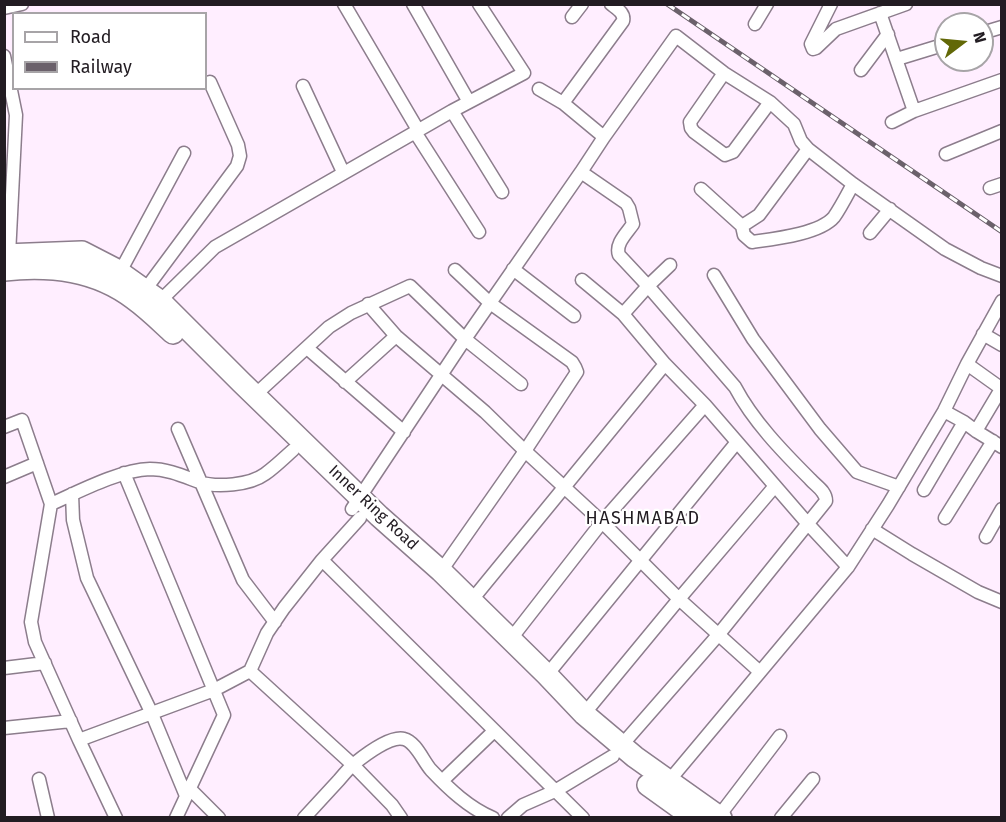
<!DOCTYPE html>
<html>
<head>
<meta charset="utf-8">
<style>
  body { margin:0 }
  #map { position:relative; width:1006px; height:822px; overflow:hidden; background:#fef; font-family:"Fira Sans",sans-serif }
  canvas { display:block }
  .frame { position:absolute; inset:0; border:6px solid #221c22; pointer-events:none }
  .legend { position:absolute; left:12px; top:12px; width:195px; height:78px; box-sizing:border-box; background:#fff; border:2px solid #a7a4a7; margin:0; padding:8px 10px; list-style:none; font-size:18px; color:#221c22 }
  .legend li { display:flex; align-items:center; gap:12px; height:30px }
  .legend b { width:30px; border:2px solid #a7a4a7 }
  .north { position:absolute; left:934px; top:12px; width:60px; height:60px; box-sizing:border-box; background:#fff; border:2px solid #a7a4a7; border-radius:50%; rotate:74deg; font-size:16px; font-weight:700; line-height:24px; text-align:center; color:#221c22 }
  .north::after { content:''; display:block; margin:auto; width:21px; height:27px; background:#626807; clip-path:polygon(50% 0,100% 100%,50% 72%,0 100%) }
</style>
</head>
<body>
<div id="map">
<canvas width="1006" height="822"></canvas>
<div class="frame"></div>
<ul class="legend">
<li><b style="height:8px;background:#fff"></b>Road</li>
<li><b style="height:8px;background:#6b616b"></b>Railway</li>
</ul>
<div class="north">N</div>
</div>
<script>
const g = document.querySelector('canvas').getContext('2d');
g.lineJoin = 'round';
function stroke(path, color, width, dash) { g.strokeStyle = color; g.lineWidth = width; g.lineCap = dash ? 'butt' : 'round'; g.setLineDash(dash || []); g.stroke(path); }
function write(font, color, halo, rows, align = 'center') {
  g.font = font + ' "Fira Sans",sans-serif'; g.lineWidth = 4.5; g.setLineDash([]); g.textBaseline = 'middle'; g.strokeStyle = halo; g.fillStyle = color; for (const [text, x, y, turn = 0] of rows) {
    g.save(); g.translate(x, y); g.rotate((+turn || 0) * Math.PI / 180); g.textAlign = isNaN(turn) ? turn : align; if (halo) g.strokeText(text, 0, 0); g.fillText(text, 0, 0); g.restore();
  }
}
const street = new Path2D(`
  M 344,4 L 418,130
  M 413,4 L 469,102
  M 831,4 L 811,44 L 813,49 L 816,48 L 836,29 L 906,4
  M 4,8 L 22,4
  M 880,13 L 914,111
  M 572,17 L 582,4
  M 755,24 L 767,4
  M 982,33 L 1002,27
  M 4,56 L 16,115 L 9,255
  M 897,59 L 946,44
  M 861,70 L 888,34
  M 724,73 L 690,122 L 691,128 L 694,132 L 725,155 L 733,152 L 770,102
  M 303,86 L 343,172
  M 539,89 L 563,103 L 604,137
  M 563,103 L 623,21 C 625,13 617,9 611,4
  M 452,111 L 502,192
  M 892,122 L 914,111 L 1002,80
  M 415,132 L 479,232
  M 946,154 L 1002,131
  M 581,172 L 626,203 L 629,208 L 633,224 C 626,234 615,244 619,255 L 648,286 L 623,314 L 582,280
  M 990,188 L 1002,184
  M 701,189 L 742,226 L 744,235 L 752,242 C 773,239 820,234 834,217 C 841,207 847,195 853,184
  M 742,226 L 759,215 L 808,149
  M 870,233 L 890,209
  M 513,269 L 574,316
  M 120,272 L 184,153
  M 714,275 L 753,339 L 820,429 L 857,472 L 899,487
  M 145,290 L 237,166 L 240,156 L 238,145 L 210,82
  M 160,301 L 215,247 L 452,111 L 524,73 L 479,4
  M 368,304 L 396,336 L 485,412 L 525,451 L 602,522 L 679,599 L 760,672
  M 623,314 L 665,364 L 705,405 L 808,524 L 848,567
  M 983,334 L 1002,345
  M 307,348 L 404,432
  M 967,364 L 1002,389
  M 345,382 L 396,336
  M 255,395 L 329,327 L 351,313 L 410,286 L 465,339 L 521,384
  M 944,411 L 964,422 L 976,431 L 1002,447
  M 4,427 L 22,420 L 51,504
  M 178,429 L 243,580 L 275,622
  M 976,431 L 1001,389
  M 124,473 L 224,715 L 176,818
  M 4,477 L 37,463
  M 924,490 L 964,422
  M 72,494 L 73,520 L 87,578 L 152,714 L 186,796
  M 352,509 L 465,339 L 581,172 L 604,137 L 676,36 L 724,73 L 770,102 L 794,124 L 801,141 L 808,149 L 853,184 L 945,249 L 981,268 L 1002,276
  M 945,518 L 993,441
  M 872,529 L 912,554 L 978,592 L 1002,602
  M 986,537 L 1002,509
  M 322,560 L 583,818
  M 441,571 L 525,451 L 577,372 L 575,367 L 572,362 L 490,303 L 455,270
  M 471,601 L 665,364
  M 510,640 L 602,522 L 705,405
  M 4,668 L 45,663
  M 250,671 L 353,765 L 392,805 L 401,818
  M 547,675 L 737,442
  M 584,714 L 679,599 L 775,486
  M 4,728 L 71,721
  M 79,740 L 35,642 L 31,622 L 51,504 C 80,491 120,470 150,469 C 168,469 183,476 199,482 C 217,488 250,485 265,474 C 275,467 284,458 293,450
  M 621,746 L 719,634 L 826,501 C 826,491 816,486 810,479 C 782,451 753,421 735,387 L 648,286 L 670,265
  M 39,779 L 48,818
  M 442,781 L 494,731
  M 668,782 L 848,567 L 888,505 L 944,411 L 967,364 L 1002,301
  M 190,789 L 219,818
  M 719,816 L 780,736
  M 116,818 L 79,740 L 214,690 L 250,671 L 267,633 L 284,608 L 322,560 L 360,518
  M 304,818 C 316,805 327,793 339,780 C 344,774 349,768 355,763 C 365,755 391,735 404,739 C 416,742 423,761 431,770 C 449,789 469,808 493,818
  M 508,818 L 523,805 L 555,791 L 613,756
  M 781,818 L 813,779`);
const highway = new Path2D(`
  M 4,255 L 82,252 L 115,269 L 160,301 L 241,382 L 379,516 L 441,571 L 547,675 L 584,714 L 635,757 L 721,818
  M 4,270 C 51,265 96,270 134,299 C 148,309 161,322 173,333
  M 648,785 L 694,818`);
stroke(street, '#8c7d8c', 15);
stroke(highway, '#8c7d8c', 24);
stroke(street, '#fff', 12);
stroke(highway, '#fff', 21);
const rail = new Path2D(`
  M 667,4 L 1002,232`);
stroke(rail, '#6b616b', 5);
stroke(rail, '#fff', 3, [9]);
write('16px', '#221c22', '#fff', [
  ["Inner Ring Road",373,508,43]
]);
g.letterSpacing = '1.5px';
write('18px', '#221c22', '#fff', [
  ["HASHMABAD",643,519]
]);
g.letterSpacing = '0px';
</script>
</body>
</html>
